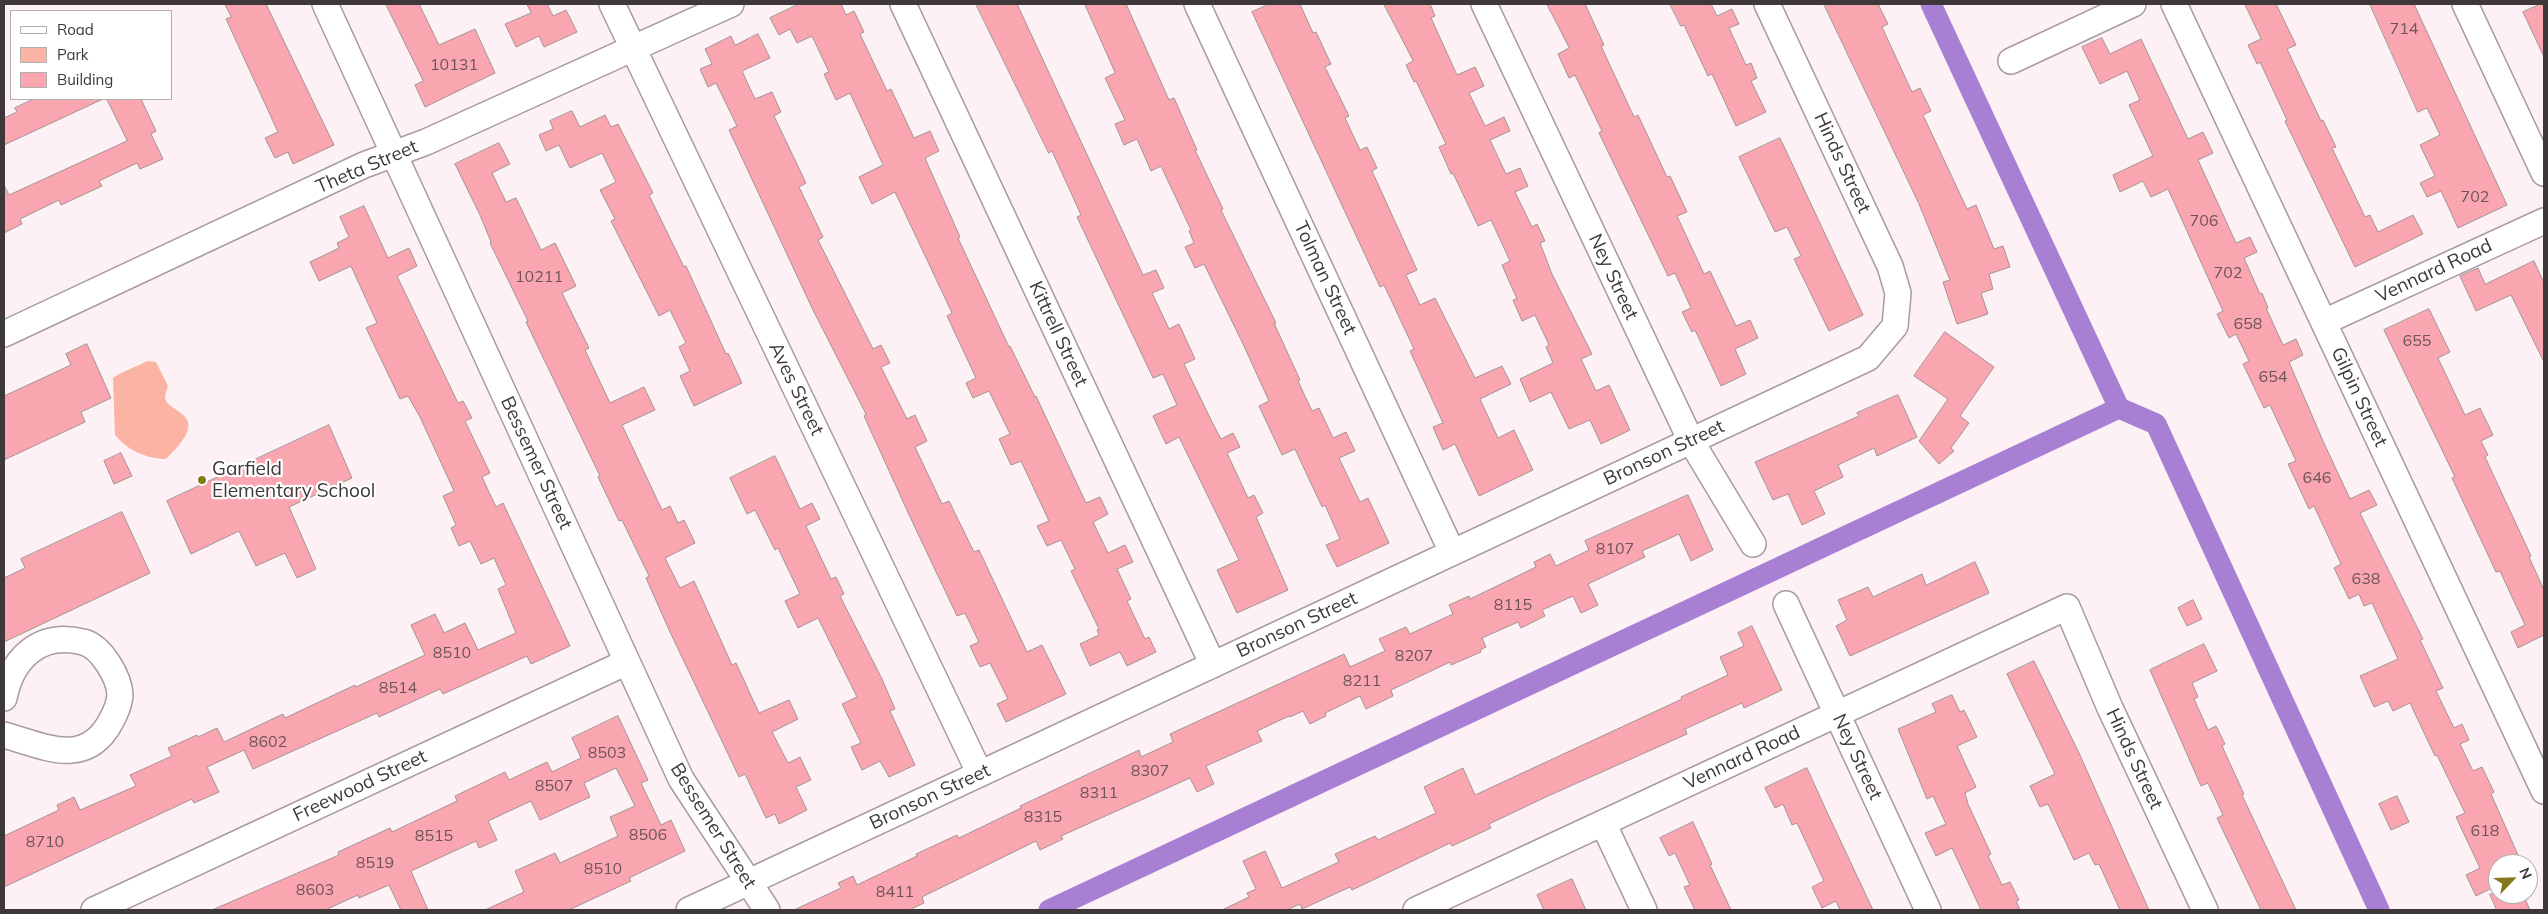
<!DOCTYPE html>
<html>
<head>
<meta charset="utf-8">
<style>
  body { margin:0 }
  #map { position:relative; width:2548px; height:914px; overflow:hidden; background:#fdf1f6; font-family:Mulish,sans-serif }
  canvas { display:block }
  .frame { position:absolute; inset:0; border:5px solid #3e383b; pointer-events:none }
  .legend { position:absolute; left:10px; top:10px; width:162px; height:90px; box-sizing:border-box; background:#fff; border:1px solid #b2afb1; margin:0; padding:6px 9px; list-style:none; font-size:15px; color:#3e383b }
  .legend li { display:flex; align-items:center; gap:10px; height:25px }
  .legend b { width:25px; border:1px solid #b2afb1 }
  .north { position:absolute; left:2488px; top:854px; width:50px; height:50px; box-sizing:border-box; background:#fff; border:1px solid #b2afb1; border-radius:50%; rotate:66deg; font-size:14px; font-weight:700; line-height:20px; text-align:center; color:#3e383b }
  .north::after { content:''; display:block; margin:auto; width:18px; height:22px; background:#86781c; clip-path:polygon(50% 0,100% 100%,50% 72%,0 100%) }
</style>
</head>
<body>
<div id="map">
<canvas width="2548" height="914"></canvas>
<div class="frame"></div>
<ul class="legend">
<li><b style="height:6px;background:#fff"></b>Road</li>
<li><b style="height:14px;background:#fbb4a3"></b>Park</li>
<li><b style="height:14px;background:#faa6b0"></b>Building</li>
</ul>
<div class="north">N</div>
</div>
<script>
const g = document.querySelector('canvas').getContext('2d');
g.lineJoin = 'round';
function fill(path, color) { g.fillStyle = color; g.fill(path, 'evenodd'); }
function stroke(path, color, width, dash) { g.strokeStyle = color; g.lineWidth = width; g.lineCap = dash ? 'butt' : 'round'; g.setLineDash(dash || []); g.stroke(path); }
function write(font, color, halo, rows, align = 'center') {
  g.font = font + ' Mulish,sans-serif'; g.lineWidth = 4.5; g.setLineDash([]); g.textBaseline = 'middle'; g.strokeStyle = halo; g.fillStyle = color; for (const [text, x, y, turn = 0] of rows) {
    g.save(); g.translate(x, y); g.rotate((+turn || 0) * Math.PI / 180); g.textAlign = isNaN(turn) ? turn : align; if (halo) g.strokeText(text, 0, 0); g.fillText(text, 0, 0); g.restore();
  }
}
fill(new Path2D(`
  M 147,361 L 156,362 L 168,386 C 167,389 165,394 165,397 C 165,411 201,412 184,438 C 179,446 172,453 166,459 C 147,459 127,450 115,435 L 113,378 C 124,370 135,368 147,361 Z`), '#fbb4a3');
stroke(new Path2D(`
  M 1931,4 L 2119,408 L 2156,424 L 2379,910
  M 1049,910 L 2119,408`), '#a780d3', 21);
const building = new Path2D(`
  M 225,4 L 266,4 L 334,145 L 293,164 L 288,152 L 275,158 L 265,138 L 278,132 L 226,19 L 231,17 Z
  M 386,4 L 419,4 L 439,45 L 475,29 L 495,73 L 425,107 L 415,85 L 423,81 Z
  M 527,4 L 547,4 L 553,16 L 566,10 L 577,32 L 544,47 L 539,36 L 516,47 L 505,24 L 531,13 Z
  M 799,4 L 841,4 L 846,15 L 854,11 L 864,32 L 860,34 L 887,91 L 891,89 L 914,138 L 930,131 L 939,151 L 925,158 L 960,237 L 958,238 L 1009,347 L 1010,346 L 1035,397 L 1036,396 L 1086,503 L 1100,497 L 1108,514 L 1093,522 L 1108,553 L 1125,545 L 1133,562 L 1117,569 L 1131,599 L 1127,601 L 1145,639 L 1149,637 L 1156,652 L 1127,666 L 1120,652 L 1090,666 L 1080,644 L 1099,635 L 1097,630 L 1099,629 L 1071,571 L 1075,569 L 1061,540 L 1047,546 L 1037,526 L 1049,521 L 1021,461 L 1011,465 L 999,439 L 1010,434 L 989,391 L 973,398 L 966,383 L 976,378 L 947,316 L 952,313 L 895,192 L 872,204 L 859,177 L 883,165 L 850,93 L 836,100 L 824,74 L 829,72 L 812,36 L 797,43 L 790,29 L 779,35 L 770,18 Z
  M 976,4 L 1017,4 L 1143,275 L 1156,270 L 1164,288 L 1152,293 L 1169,329 L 1179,324 L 1195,359 L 1184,364 L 1213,424 L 1221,439 L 1233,433 L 1240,447 L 1227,453 L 1248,498 L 1254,495 L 1263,513 L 1256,517 L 1288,590 L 1237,613 L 1217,570 L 1239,560 L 1179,437 L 1166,444 L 1153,416 L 1177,405 L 1163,374 L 1153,378 L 1077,217 L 1081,215 L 1052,151 L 1049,153 Z
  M 1085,4 L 1126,4 L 1169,100 L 1174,98 L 1197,150 L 1195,150 L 1223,209 L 1221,210 L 1276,323 L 1274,323 L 1300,380 L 1298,381 L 1312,411 L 1319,408 L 1333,438 L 1346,432 L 1355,451 L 1339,458 L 1360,502 L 1368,498 L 1389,543 L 1337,567 L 1326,545 L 1340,539 L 1325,505 L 1322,507 L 1295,449 L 1282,455 L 1259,406 L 1269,401 L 1244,346 L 1204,264 L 1195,268 L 1185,247 L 1194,243 L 1189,231 L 1191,230 L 1161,166 L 1151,171 L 1137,139 L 1124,145 L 1115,124 L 1125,120 L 1105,78 L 1115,73 Z
  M 1270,4 L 1300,4 L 1313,33 L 1316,32 L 1331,64 L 1325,67 L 1349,116 L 1345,118 L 1360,150 L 1367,147 L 1377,168 L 1372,171 L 1417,270 L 1406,275 L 1420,305 L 1435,298 L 1475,378 L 1502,366 L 1511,384 L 1480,399 L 1498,438 L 1514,430 L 1533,470 L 1479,496 L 1455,444 L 1443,450 L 1433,427 L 1443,423 L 1410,351 L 1414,349 L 1384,285 L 1380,287 L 1252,12 Z
  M 1384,4 L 1430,4 L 1435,16 L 1431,18 L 1457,75 L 1475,67 L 1484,86 L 1469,93 L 1485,126 L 1504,117 L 1510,131 L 1490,140 L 1506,174 L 1520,168 L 1528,186 L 1515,192 L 1532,227 L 1537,224 L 1545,241 L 1540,243 L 1552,274 L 1592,354 L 1581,359 L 1596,391 L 1609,385 L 1630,430 L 1601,444 L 1590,420 L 1569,429 L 1551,392 L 1530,402 L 1520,379 L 1553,363 L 1546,347 L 1549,345 L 1535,315 L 1522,321 L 1513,300 L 1517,299 L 1502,265 L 1510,261 L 1491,220 L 1478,226 L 1453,173 L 1451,174 L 1439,147 L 1446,144 L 1416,81 L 1414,82 L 1406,65 L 1413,61 Z
  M 1547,4 L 1585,4 L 1604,45 L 1601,46 L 1634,117 L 1638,115 L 1667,177 L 1670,176 L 1687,212 L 1677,216 L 1704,274 L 1710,271 L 1736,326 L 1750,320 L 1758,338 L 1735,349 L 1746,374 L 1721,386 L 1695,330 L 1692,332 L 1682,312 L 1691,308 L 1675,273 L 1668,276 L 1599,133 L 1602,131 L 1575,75 L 1569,78 L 1558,54 L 1569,48 Z
  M 1670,4 L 1711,4 L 1717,16 L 1732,9 L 1739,24 L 1729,28 L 1746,65 L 1751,63 L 1757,78 L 1751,81 L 1766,112 L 1736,126 L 1712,74 L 1708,76 L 1684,25 L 1681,26 Z
  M 1824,4 L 1878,4 L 1888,24 L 1882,27 L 1912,92 L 1920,88 L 1931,111 L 1923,115 L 1967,209 L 1976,205 L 1994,249 L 2003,246 L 2010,267 L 1989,274 L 1993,289 L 1981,293 L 1988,314 L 1957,324 L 1943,282 L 1950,280 L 1919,204 Z
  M 2245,4 L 2276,4 L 2296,45 L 2287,49 L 2321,121 L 2323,120 L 2336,147 L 2332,148 L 2365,217 L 2370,215 L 2378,232 L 2413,215 L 2423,234 L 2355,267 L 2285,121 L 2287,120 L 2260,62 L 2257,64 L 2248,45 L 2261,39 Z
  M 2370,4 L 2414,4 L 2507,205 L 2458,228 L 2441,191 L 2427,197 L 2420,183 L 2435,176 L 2420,145 L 2440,135 L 2427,108 L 2418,112 Z
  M 2541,4 L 2544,4 L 2544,57 L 2523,12 Z
  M 758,34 L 770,58 L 742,71 L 755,99 L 772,92 L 781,112 L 774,116 L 806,183 L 799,187 L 823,237 L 818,240 L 873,349 L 881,345 L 890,363 L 881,367 L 907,419 L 915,415 L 927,441 L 915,447 L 942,504 L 949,501 L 974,552 L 979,550 L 1027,652 L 1042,645 L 1066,694 L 1006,722 L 997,704 L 1008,699 L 990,663 L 980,667 L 970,646 L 979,642 L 965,613 L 957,616 L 911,519 L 864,416 L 866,414 L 812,308 L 729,130 L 737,126 L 716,83 L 708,87 L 700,69 L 712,64 L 705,49 L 731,36 L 735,45 Z
  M 2102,38 L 2110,54 L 2141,39 L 2188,139 L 2203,132 L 2213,153 L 2198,160 L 2236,243 L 2250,237 L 2257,252 L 2244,258 L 2260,294 L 2262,293 L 2268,308 L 2266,308 L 2283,345 L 2296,339 L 2303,355 L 2289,362 L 2323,441 L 2350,499 L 2369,490 L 2377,505 L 2360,513 L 2423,639 L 2420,640 L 2443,688 L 2436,691 L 2454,728 L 2462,724 L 2469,740 L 2460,744 L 2473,771 L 2482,767 L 2494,792 L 2491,794 L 2522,864 L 2498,864 L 2498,885 L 2476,896 L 2466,875 L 2480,868 L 2456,817 L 2465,813 L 2437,755 L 2435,756 L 2410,703 L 2393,711 L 2388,701 L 2374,707 L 2360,676 L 2398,659 L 2372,603 L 2364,606 L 2359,594 L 2349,599 L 2334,568 L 2341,564 L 2314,506 L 2309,509 L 2288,464 L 2296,461 L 2270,405 L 2264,408 L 2243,364 L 2249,361 L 2236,334 L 2229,338 L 2217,314 L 2223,311 L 2168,189 L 2151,197 L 2143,181 L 2120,192 L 2113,175 L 2153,156 L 2129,105 L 2140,100 L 2127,71 L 2100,84 L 2082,47 Z
  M 34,99 L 103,99 L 4,145 L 4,118 L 17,112 L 15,108 Z
  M 107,99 L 141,99 L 156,131 L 151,134 L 163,159 L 140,169 L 137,163 L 99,181 L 102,186 L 61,205 L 59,200 L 20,219 L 22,224 L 4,233 L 4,185 L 9,195 L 127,141 Z
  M 572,111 L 580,127 L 605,115 L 611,127 L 618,124 L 653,193 L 649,195 L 684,267 L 686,266 L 726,354 L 728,353 L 742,383 L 694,406 L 680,376 L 690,371 L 679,347 L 686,343 L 670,310 L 659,316 L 611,221 L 615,219 L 600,190 L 616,182 L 602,153 L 570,168 L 559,145 L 546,151 L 539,135 L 553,129 L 550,121 Z
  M 1780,138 L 1863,315 L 1829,331 L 1794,259 L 1801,256 L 1787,227 L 1775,232 L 1739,157 Z
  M 499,143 L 510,164 L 492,173 L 506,202 L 516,198 L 541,250 L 555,243 L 576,286 L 562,293 L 589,348 L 585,350 L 610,403 L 644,387 L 655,410 L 622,425 L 662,510 L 670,506 L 678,523 L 684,520 L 695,543 L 665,558 L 680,588 L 694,581 L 732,665 L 736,663 L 759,713 L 789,700 L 798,719 L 772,732 L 788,763 L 800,757 L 811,780 L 796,787 L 807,810 L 779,824 L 775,814 L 766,818 L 745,774 L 739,777 L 670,632 L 646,578 L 649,576 L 622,520 L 619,521 L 598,477 L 600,476 L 526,322 L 528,321 L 490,243 L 491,242 L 480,215 L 455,164 Z
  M 364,206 L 388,258 L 409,248 L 417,266 L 397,276 L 458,403 L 463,401 L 472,418 L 465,421 L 490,473 L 482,477 L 496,507 L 503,503 L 570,646 L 531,664 L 527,656 L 443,694 L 440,689 L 379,717 L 377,713 L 253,769 L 244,750 L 207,767 L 219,792 L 194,803 L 192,799 L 4,887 L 4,836 L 59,810 L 57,805 L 74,797 L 80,810 L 136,786 L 130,775 L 172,756 L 168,748 L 197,735 L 198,737 L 217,728 L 224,742 L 283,714 L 285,718 L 355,685 L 356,687 L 425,655 L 411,625 L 435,614 L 444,633 L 465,623 L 478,650 L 516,633 L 498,589 L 506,585 L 494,558 L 481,564 L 470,541 L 459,546 L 451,528 L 456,525 L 443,496 L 454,491 L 420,417 L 408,396 L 400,399 L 366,328 L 377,323 L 351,266 L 319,281 L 310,262 L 339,248 L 337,243 L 349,237 L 340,217 Z
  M 2534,261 L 2544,283 L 2544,362 L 2511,295 L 2476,311 L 2460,276 L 2478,268 L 2485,284 Z
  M 2429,309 L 2450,352 L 2438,358 L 2465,415 L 2480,408 L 2493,435 L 2481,441 L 2488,455 L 2485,457 L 2531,556 L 2529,557 L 2544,590 L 2544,635 L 2518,648 L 2511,632 L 2525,625 L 2500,571 L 2496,572 L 2452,478 L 2455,477 L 2384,330 Z
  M 1945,332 L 1994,367 L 1960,416 L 1969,423 L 1951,448 L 1954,451 L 1939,464 L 1919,441 L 1948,399 L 1914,376 Z
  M 87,344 L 111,398 L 81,412 L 85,422 L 4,460 L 4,396 L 71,365 L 66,354 Z
  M 1898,395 L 1917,437 L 1877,456 L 1874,448 L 1838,465 L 1843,477 L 1814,491 L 1825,514 L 1802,525 L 1788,494 L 1773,500 L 1755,462 L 1859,416 L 1857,413 Z
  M 329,425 L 352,478 L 289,507 L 316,569 L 297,578 L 285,553 L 256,566 L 239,531 L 191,554 L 167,501 Z
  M 121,453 L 132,476 L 114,484 L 104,461 Z
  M 775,456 L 800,509 L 812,503 L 820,519 L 806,526 L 831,579 L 836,577 L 844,594 L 840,596 L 882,679 L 895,709 L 890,711 L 915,765 L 889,777 L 880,761 L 862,770 L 851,747 L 861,743 L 842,704 L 857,697 L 818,618 L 798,628 L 785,601 L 800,594 L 778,548 L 775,550 L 755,510 L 747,514 L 730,478 Z
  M 1688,495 L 1713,550 L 1691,561 L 1679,534 L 1642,551 L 1645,557 L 1588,584 L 1598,605 L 1581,613 L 1573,596 L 1542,610 L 1545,616 L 1521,628 L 1518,622 L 1482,638 L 1486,647 L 1480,650 L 1481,652 L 1451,665 L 1450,662 L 1391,690 L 1393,696 L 1366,709 L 1360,696 L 1325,713 L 1326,716 L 1310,724 L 1303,711 L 1290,717 L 1289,716 L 1257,731 L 1262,741 L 1206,766 L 1214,784 L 1197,792 L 1190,778 L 1061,836 L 1063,839 L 1040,850 L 1036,841 L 922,897 L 924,903 L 909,910 L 794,910 L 841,888 L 838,883 L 853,876 L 857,885 L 917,856 L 916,854 L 957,835 L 959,838 L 1021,808 L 1020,806 L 1139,750 L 1141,757 L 1173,742 L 1170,734 L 1344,654 L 1350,667 L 1385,651 L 1379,639 L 1406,627 L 1410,634 L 1453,614 L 1449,605 L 1469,596 L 1470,599 L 1536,567 L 1534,562 L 1550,554 L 1556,566 L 1589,550 L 1585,541 Z
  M 122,512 L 150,573 L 4,642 L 4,578 L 25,568 L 21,559 Z
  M 1975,562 L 1989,593 L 1850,656 L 1836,626 L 1847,620 L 1838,600 L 1868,587 L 1873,597 L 1922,574 L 1926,585 Z
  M 2193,600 L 2202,619 L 2187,626 L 2178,608 Z
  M 1752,626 L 1782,690 L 1744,708 L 1742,703 L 1685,729 L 1687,734 L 1548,796 L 1489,824 L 1491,828 L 1452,846 L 1450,843 L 1352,890 L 1350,887 L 1302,909 L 1300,904 L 1287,910 L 1222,910 L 1249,897 L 1247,893 L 1256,889 L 1243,861 L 1265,851 L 1282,888 L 1339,862 L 1335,854 L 1375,836 L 1378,840 L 1436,813 L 1424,787 L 1463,768 L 1475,795 L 1682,699 L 1681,697 L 1728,675 L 1720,657 L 1744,646 L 1738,633 Z
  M 2204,644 L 2217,671 L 2192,683 L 2198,697 L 2194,699 L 2208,730 L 2216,726 L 2225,744 L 2222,746 L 2244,794 L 2242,795 L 2296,910 L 2261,910 L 2217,818 L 2223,815 L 2208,783 L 2201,786 L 2150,670 Z
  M 2034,661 L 2079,753 L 2149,910 L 2120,910 L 2099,864 L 2095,865 L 2089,853 L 2074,860 L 2048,804 L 2040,807 L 2030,786 L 2055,774 L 2007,674 Z
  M 1952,695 L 1960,712 L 1964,710 L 1977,737 L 1957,746 L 1976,787 L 1965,793 L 1968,804 L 1991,854 L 1988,856 L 2002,885 L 2010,882 L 2019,900 L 2016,901 L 2020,910 L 1981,910 L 1952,848 L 1936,856 L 1925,833 L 1946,824 L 1933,796 L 1927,799 L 1898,729 L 1936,712 L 1932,704 Z
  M 618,716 L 648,780 L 641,783 L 661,825 L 671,820 L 685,851 L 629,878 L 631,881 L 569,910 L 485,910 L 524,892 L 515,871 L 555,853 L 560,863 L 618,836 L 610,817 L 635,806 L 616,768 L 584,783 L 590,797 L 540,820 L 531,801 L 488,821 L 497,840 L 479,848 L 476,841 L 411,871 L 428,910 L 401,910 L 389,885 L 359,898 L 358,895 L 325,910 L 212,910 L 339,855 L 338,852 L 390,828 L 392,832 L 457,801 L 455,796 L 505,772 L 509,780 L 547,762 L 552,772 L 581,758 L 572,738 Z
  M 1807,768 L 1826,810 L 1873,910 L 1840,910 L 1836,901 L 1822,908 L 1812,887 L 1824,881 L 1797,823 L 1792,825 L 1783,804 L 1775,808 L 1765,788 Z
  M 2397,796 L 2409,822 L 2391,830 L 2379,804 Z
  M 1693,822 L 1712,864 L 1710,865 L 1731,910 L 1695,910 L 1684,887 L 1690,885 L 1675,853 L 1669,856 L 1660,838 Z
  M 1572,879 L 1586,910 L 1544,910 L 1537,895 Z
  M 2490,894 L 2523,894 L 2530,910 L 2497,910 Z`);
fill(building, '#faa6b0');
stroke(building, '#a39394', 1);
const minor = new Path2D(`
  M 325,4 L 681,779 L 767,910
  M 612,4 L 980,774
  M 903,4 L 1213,665
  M 1197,4 L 1452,552
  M 1484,4 L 1691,441 L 1753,544
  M 2174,4 L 2544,791
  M 2465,4 L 2544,173
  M 2011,61 L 2133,4
  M 2324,322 L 2544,221
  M 4,334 L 364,165 L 426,142 L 731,4
  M 1786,604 L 1928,910
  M 4,698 C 12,658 40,631 83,642 C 101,646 120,678 120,696 C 119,704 115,714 111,721 C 86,769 44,746 4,735
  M 1603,823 L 1644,910
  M 94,910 L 627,662
  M 689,910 L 1868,358 L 1895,326 L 1898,293 L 1890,266 L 1767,4
  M 1416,910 L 2067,607 L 2110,708 L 2205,910`);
stroke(minor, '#a99ba1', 28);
stroke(minor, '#fff', 25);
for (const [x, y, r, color] of [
  [202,480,5,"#86781c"]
]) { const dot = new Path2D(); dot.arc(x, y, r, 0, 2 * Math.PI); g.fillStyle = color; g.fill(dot); stroke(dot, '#fff', 2); }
write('16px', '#6d5458', null, [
  ["714",2404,29],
  ["10131",454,65],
  ["702",2475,197],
  ["706",2204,221],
  ["702",2228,273],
  ["10211",539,277],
  ["658",2248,324],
  ["655",2417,341],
  ["654",2273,377],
  ["646",2317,478],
  ["8107",1615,549],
  ["638",2366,579],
  ["8115",1513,605],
  ["8510",452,653],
  ["8207",1414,656],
  ["8211",1362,681],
  ["8514",398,688],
  ["8602",268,742],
  ["8503",607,753],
  ["8307",1150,771],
  ["8507",554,786],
  ["8311",1099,793],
  ["8315",1043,817],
  ["618",2485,831],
  ["8506",648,835],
  ["8515",434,836],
  ["8710",45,842],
  ["8519",375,863],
  ["8510",603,869],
  ["8603",315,890],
  ["8411",895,892]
]);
write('19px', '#3e383b', '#fff', [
  ["Hinds Street",1842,163,65],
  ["Theta Street",367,167,-23],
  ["Vennard Road",2434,271,-25],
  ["Ney Street",1613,277,65],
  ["Tolman Street",1325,278,65],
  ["Kittrell Street",1058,334,65],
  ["Aves Street",796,389,64],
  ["Gilpin Street",2359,397,65],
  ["Bronson Street",1664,453,-25],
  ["Bessemer Street",536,463,65],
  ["Bronson Street",1297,625,-25],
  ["Ney Street",1857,757,65],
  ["Vennard Road",1742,758,-25],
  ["Hinds Street",2134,759,65],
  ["Freewood Street",360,786,-25],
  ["Bronson Street",930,797,-25],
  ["Bessemer Street",713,826,58]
]);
write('19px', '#3e383b', '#fff', [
  ["Garfield",212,469],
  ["Elementary School",212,491]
], 'left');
</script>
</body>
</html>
